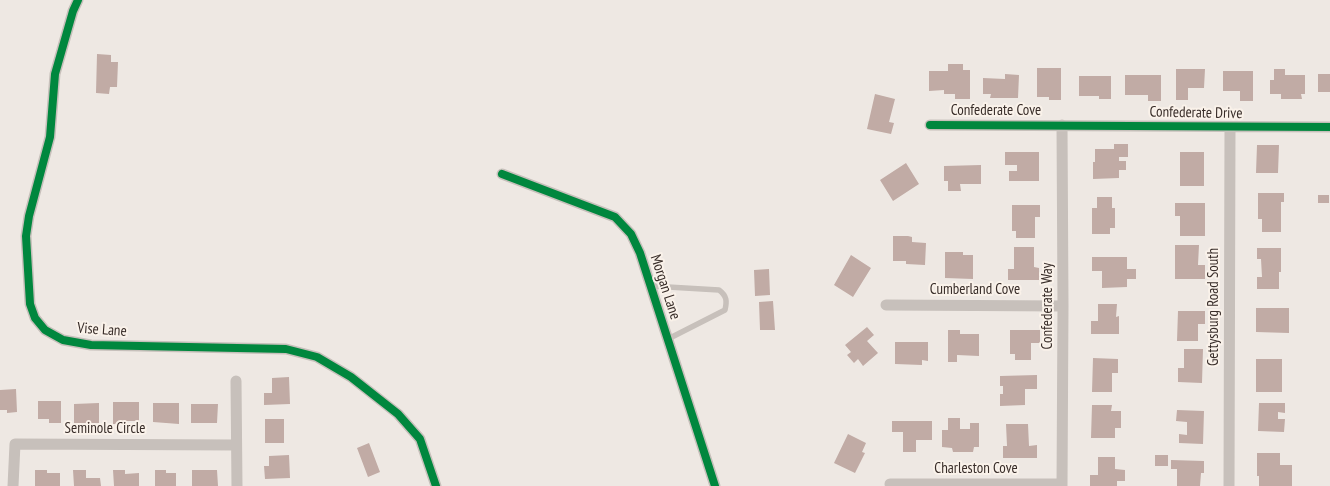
<!DOCTYPE html>
<html>
<head>
<meta charset="utf-8">
<style>
  body { margin:0 }
  canvas { display:block; background:#eee8e3 }
</style>
</head>
<body>
<canvas width="1330" height="486"></canvas>
<script>
const g = document.querySelector('canvas').getContext('2d');
g.lineJoin = 'round';
function fill(path, color) { g.fillStyle = color; g.fill(path, 'evenodd'); }
function stroke(path, color, width, dash) { g.strokeStyle = color; g.lineWidth = width; g.lineCap = dash ? 'butt' : 'round'; g.setLineDash(dash || []); g.stroke(path); }
function write(font, color, halo, rows, align = 'center') {
  g.font = font + ' "PT Sans Narrow",sans-serif'; g.lineWidth = 4; g.setLineDash([]); g.textBaseline = 'middle'; g.strokeStyle = halo; g.fillStyle = color; for (const [text, x, y, turn = 0] of rows) {
    g.save(); g.translate(x, y); g.rotate((+turn || 0) * Math.PI / 180); g.textAlign = isNaN(turn) ? turn : align; if (halo) g.strokeText(text, 0, 0); g.fillText(text, 0, 0); g.restore();
  }
}
fill(new Path2D(`
  M 97,54 L 111,55 L 111,62 L 118,62 L 117,87 L 110,87 L 109,94 L 96,93 Z
  M 948,64 L 963,64 L 963,70 L 970,70 L 970,99 L 955,99 L 955,94 L 944,94 L 944,90 L 929,91 L 929,71 L 948,71 Z
  M 1037,68 L 1061,68 L 1061,100 L 1049,100 L 1049,97 L 1037,97 Z
  M 1176,69 L 1205,69 L 1204,88 L 1188,88 L 1188,100 L 1176,100 Z
  M 1274,69 L 1285,69 L 1285,75 L 1305,75 L 1305,94 L 1301,94 L 1302,99 L 1281,99 L 1281,94 L 1270,94 L 1270,80 L 1274,80 Z
  M 1223,71 L 1253,71 L 1253,101 L 1240,101 L 1240,91 L 1223,91 Z
  M 1005,74 L 1019,75 L 1018,98 L 990,98 L 991,94 L 983,94 L 983,78 L 1005,79 Z
  M 1318,74 L 1330,74 L 1330,92 L 1318,92 Z
  M 1125,75 L 1161,75 L 1161,101 L 1148,101 L 1148,95 L 1125,95 Z
  M 1079,76 L 1111,76 L 1111,99 L 1099,99 L 1099,96 L 1079,96 Z
  M 875,94 L 895,99 L 889,122 L 894,123 L 891,134 L 867,129 Z
  M 1114,144 L 1128,144 L 1128,157 L 1119,157 L 1119,161 L 1126,161 L 1126,170 L 1119,170 L 1119,178 L 1093,179 L 1093,162 L 1095,162 L 1095,149 L 1114,149 Z
  M 1257,145 L 1279,145 L 1278,173 L 1256,173 Z
  M 1005,152 L 1039,152 L 1039,181 L 1009,181 L 1009,171 L 1017,171 L 1017,165 L 1005,165 Z
  M 1180,152 L 1204,152 L 1204,186 L 1180,186 Z
  M 906,163 L 919,184 L 893,201 L 880,180 Z
  M 981,165 L 981,184 L 960,184 L 961,191 L 948,191 L 948,181 L 944,181 L 944,166 Z
  M 1258,193 L 1284,193 L 1284,202 L 1281,202 L 1281,232 L 1262,232 L 1262,219 L 1258,219 Z
  M 1318,195 L 1329,195 L 1329,203 L 1318,203 Z
  M 1097,197 L 1112,197 L 1112,208 L 1115,208 L 1115,228 L 1110,228 L 1110,234 L 1092,234 L 1092,208 L 1097,208 Z
  M 1175,203 L 1205,203 L 1205,236 L 1180,236 L 1180,216 L 1175,216 Z
  M 1012,205 L 1040,205 L 1040,217 L 1035,217 L 1035,238 L 1016,238 L 1016,231 L 1012,231 Z
  M 893,236 L 908,236 L 912,237 L 912,242 L 926,243 L 925,265 L 906,264 L 906,261 L 893,261 Z
  M 1175,245 L 1199,245 L 1198,265 L 1205,265 L 1205,279 L 1175,279 Z
  M 1014,247 L 1034,247 L 1034,267 L 1039,268 L 1039,280 L 1008,280 L 1008,269 L 1014,269 Z
  M 1257,248 L 1281,248 L 1281,272 L 1279,272 L 1279,289 L 1257,289 L 1257,277 L 1262,277 L 1261,259 L 1257,259 Z
  M 945,252 L 963,252 L 963,255 L 973,255 L 973,279 L 945,278 Z
  M 851,255 L 871,268 L 853,297 L 834,285 Z
  M 1092,257 L 1127,257 L 1127,269 L 1136,269 L 1136,279 L 1127,279 L 1127,287 L 1102,288 L 1102,271 L 1092,271 Z
  M 769,269 L 770,295 L 755,296 L 754,270 Z
  M 773,301 L 775,330 L 760,330 L 759,302 Z
  M 1098,304 L 1117,304 L 1116,317 L 1119,316 L 1119,334 L 1091,334 L 1091,321 L 1098,321 Z
  M 1256,308 L 1289,308 L 1289,333 L 1256,332 Z
  M 1178,311 L 1205,311 L 1205,324 L 1198,324 L 1198,341 L 1177,341 Z
  M 867,327 L 874,335 L 867,341 L 878,353 L 863,366 L 858,359 L 854,363 L 847,355 L 851,352 L 845,345 Z
  M 948,330 L 960,330 L 960,334 L 979,334 L 979,356 L 957,355 L 957,362 L 948,362 Z
  M 1010,330 L 1040,330 L 1040,343 L 1031,343 L 1031,360 L 1015,360 L 1015,354 L 1010,354 Z
  M 895,342 L 928,342 L 928,361 L 922,360 L 922,365 L 895,364 Z
  M 1184,349 L 1203,349 L 1202,383 L 1178,382 L 1178,368 L 1184,368 Z
  M 1093,358 L 1118,359 L 1118,373 L 1112,373 L 1112,392 L 1092,392 Z
  M 1256,359 L 1282,359 L 1282,392 L 1256,392 Z
  M 1037,375 L 1037,389 L 1025,389 L 1025,405 L 1000,406 L 1000,394 L 1003,394 L 1003,386 L 1000,386 L 1000,376 Z
  M 289,377 L 290,404 L 264,405 L 264,393 L 272,393 L 272,378 Z
  M 16,389 L 17,412 L 7,413 L 7,410 L 0,410 L 0,390 Z
  M 38,401 L 61,401 L 61,423 L 49,423 L 49,419 L 38,419 Z
  M 113,402 L 139,402 L 139,421 L 126,421 L 126,424 L 113,424 Z
  M 99,403 L 99,423 L 74,423 L 74,404 Z
  M 153,403 L 179,403 L 179,424 L 153,422 Z
  M 1259,403 L 1285,403 L 1285,413 L 1278,412 L 1278,419 L 1285,419 L 1284,432 L 1258,431 Z
  M 191,404 L 218,404 L 217,423 L 191,423 Z
  M 1092,405 L 1112,405 L 1111,411 L 1121,411 L 1121,428 L 1115,428 L 1115,438 L 1091,438 Z
  M 1177,410 L 1204,411 L 1203,444 L 1179,443 L 1179,434 L 1187,435 L 1187,422 L 1176,421 Z
  M 948,418 L 960,418 L 960,429 L 970,429 L 970,423 L 979,423 L 979,447 L 974,447 L 973,452 L 953,452 L 952,448 L 942,447 L 942,430 L 948,430 Z
  M 265,419 L 284,419 L 284,443 L 265,443 Z
  M 892,421 L 932,421 L 932,440 L 916,440 L 916,452 L 903,452 L 903,432 L 892,432 Z
  M 1006,424 L 1028,424 L 1029,446 L 1037,445 L 1037,458 L 1003,458 L 1003,446 L 1007,446 Z
  M 848,434 L 866,443 L 862,452 L 865,453 L 855,473 L 834,463 Z
  M 369,443 L 380,472 L 368,477 L 357,448 Z
  M 1257,453 L 1280,453 L 1280,465 L 1292,465 L 1292,486 L 1259,486 L 1259,476 L 1257,476 Z
  M 289,455 L 290,478 L 265,479 L 264,466 L 269,466 L 269,456 Z
  M 1155,455 L 1168,455 L 1168,466 L 1155,466 Z
  M 1098,457 L 1115,457 L 1115,469 L 1125,470 L 1125,481 L 1117,481 L 1117,486 L 1090,486 L 1090,475 L 1098,475 Z
  M 1171,460 L 1204,461 L 1204,473 L 1201,473 L 1200,486 L 1177,486 L 1177,469 L 1171,469 Z
  M 35,470 L 47,470 L 47,473 L 60,473 L 60,486 L 35,486 Z
  M 73,470 L 86,470 L 86,478 L 100,478 L 101,486 L 74,486 Z
  M 113,470 L 125,470 L 125,474 L 139,473 L 139,486 L 114,486 Z
  M 155,470 L 166,470 L 166,473 L 176,473 L 176,486 L 155,486 Z
  M 192,470 L 217,470 L 218,486 L 192,486 Z`), '#c1aba5');
stroke(new Path2D(`
  M 651,286 L 719,290 C 727,296 727,301 725,310 L 668,339`), '#c7c0bb', 5.5);
stroke(new Path2D(`
  M 78,0 L 73,11 L 55,74 L 50,137 L 29,216 L 26,236 L 30,304 L 35,318 L 45,330 L 63,340 L 91,345 L 286,349 L 317,357 L 351,377 L 398,414 L 420,439 L 436,486
  M 930,125 L 1330,127
  M 1062,125 L 1063,306 L 1062,486
  M 502,174 L 615,217 L 631,234 L 640,253 L 715,486
  M 886,305 L 1063,306
  M 236,381 L 237,486
  M 890,484 L 1062,484
  M 13,486 L 15,444 L 236,445
  M 1229,486 L 1230,127`), '#c7c0bb', 11);
stroke(new Path2D(`
  M 78,0 L 73,11 L 55,74 L 50,137 L 29,216 L 26,236 L 30,304 L 35,318 L 45,330 L 63,340 L 91,345 L 286,349 L 317,357 L 351,377 L 398,414 L 420,439 L 436,486
  M 930,125 L 1330,127
  M 502,174 L 615,217 L 631,234 L 640,253 L 715,486`), '#00873e', 8);
write('15px', '#382d29', '#faf2ea', [
  ["Confederate Cove",996,111],
  ["Confederate Drive",1196,113,1],
  ["Morgan Lane",665,287,72],
  ["Cumberland Cove",975,290],
  ["Confederate Way",1048,306,-90],
  ["Gettysburg Road South",1214,307,-90],
  ["Vise Lane",102,330,4],
  ["Seminole Circle",105,429],
  ["Charleston Cove",976,469]
]);
</script>
</body>
</html>
